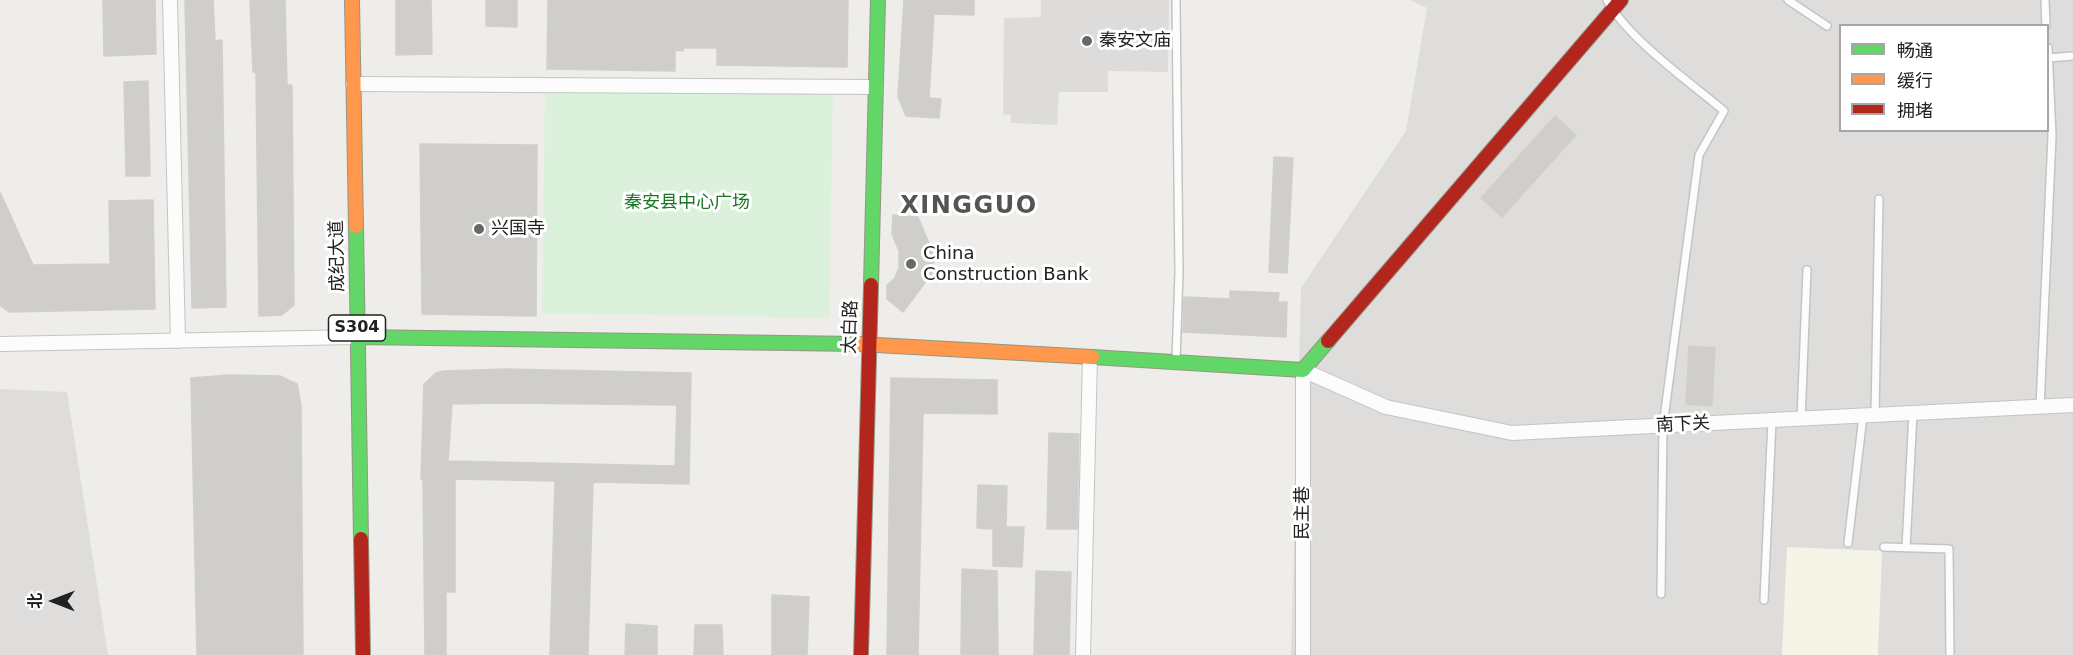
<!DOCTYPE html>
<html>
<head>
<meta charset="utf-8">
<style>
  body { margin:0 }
  #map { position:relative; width:2073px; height:655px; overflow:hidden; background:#eeedea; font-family:"DejaVu Sans","Noto Sans SC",sans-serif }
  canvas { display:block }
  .legend { position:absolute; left:1839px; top:24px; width:210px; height:108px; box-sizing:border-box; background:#fff; border:2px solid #a6a6a6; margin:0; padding:8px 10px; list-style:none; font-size:18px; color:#212121 }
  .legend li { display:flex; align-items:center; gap:12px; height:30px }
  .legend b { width:30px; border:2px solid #a6a6a6 }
  .north { position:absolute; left:24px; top:571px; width:60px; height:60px; -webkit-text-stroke:4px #fff; paint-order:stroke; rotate:270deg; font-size:16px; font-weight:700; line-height:24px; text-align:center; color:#212121 }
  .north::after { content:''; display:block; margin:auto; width:21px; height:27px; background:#212121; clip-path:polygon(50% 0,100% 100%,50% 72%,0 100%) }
</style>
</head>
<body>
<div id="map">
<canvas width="2073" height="655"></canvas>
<ul class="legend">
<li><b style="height:8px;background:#63d668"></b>畅通</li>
<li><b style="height:8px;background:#ff974d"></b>缓行</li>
<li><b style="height:8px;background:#b3261e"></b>拥堵</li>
</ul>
<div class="north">北</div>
</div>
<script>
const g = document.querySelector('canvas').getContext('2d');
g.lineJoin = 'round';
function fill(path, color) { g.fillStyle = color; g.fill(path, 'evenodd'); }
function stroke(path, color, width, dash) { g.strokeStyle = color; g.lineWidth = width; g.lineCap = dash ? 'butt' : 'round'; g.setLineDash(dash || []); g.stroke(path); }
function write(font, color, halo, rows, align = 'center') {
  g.font = font + ' "DejaVu Sans","Noto Sans SC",sans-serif'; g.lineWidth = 6; g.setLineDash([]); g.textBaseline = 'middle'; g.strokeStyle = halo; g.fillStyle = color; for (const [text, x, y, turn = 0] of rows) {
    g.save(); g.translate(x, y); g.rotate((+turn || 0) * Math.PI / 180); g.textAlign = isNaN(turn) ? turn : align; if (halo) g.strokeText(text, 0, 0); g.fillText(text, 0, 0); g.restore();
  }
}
fill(new Path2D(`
  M 1410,0 L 2073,0 L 2073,655 L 1291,655 L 1301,288 L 1406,131 L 1427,8 ZM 1840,26 L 2048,26 L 2048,130 L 1840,130 Z
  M 0,389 L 67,392 L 108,655 L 0,655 Z`), '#dedddb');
fill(new Path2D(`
  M 1787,547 L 1882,551 L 1878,655 L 1782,655 Z`), '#f5f5e7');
fill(new Path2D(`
  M 1041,0 L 1169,0 L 1168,72 L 1108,71 L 1108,92 L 1059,92 L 1057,125 L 1011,123 L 1011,115 L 1003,114 L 1004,18 L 1041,17 Z`), '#dddcdb');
fill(new Path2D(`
  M 545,88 L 833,93 L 829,318 L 542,313 Z`), '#dbf1dc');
const building = new Path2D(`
  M 103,0 L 155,0 L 156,54 L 104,56 Z
  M 185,0 L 213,0 L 215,41 L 222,40 L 226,307 L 192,308 Z
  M 250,0 L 285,0 L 287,85 L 292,85 L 294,305 L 282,315 L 259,316 L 256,72 L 253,72 Z
  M 396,0 L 431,0 L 432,54 L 396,55 Z
  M 486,0 L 517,0 L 517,27 L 486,26 Z
  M 548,0 L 848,0 L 847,67 L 717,65 L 717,48 L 683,48 L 683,51 L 675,50 L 675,71 L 547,69 Z
  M 904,0 L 974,0 L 974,15 L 934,14 L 929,98 L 941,99 L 939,118 L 906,116 L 898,97 Z
  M 148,81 L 150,176 L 126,176 L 124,82 Z
  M 1555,116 L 1576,135 L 1502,217 L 1481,198 Z
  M 420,144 L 537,145 L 536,316 L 422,314 Z
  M 1274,157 L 1293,158 L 1287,273 L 1269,272 Z
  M 0,192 L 33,265 L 110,264 L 109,201 L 153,200 L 155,309 L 9,312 L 0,305 Z
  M 893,215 L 918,217 L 934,255 L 933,272 L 903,312 L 887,299 L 887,285 L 895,278 L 899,268 L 899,251 L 892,234 Z
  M 1230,291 L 1279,293 L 1278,302 L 1287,302 L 1286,337 L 1183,332 L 1184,297 L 1230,299 Z
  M 1689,346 L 1715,348 L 1712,406 L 1686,404 Z
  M 506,369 L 691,373 L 689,484 L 593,482 L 588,655 L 550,655 L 555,481 L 455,479 L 455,592 L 446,592 L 446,655 L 425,655 L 423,479 L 421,479 L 424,384 L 436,373 L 443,371 ZM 506,403 L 677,405 L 675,466 L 448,461 L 452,404 Z
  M 230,375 L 280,376 L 297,384 L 301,405 L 303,655 L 197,655 L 191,378 Z
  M 891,378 L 997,380 L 997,414 L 923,413 L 918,655 L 887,655 Z
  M 1049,433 L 1079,434 L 1077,529 L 1047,529 Z
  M 978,485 L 1007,486 L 1006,527 L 1024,527 L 1022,567 L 993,566 L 993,529 L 977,528 Z
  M 962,569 L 997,571 L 998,655 L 961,655 Z
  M 1036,571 L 1071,572 L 1069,655 L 1034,655 Z
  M 772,595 L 809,597 L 807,655 L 772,655 Z
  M 626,624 L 657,626 L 657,655 L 625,655 Z
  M 695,625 L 722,625 L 723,655 L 694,655 Z`);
fill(building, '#cfcecb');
stroke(building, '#d1cfcc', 1.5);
const lane = new Path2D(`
  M 1607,0 C 1628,39 1690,82 1724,111 L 1699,155 L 1663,426 L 1661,594
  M 1788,0 L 1827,26
  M 2045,0 L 2046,26
  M 1176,1 L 1179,273 L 1176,360
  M 2048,58 L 2073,56
  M 2040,407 L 2052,136 L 2048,48
  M 1875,415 L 1879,199
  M 1801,419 L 1807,270
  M 1848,543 L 1863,416
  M 1884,547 L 1949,549 L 1950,655
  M 1906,548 L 1913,413
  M 1764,600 L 1772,420`);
const street = new Path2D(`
  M 170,0 L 178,341
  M 353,84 L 876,87
  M 0,344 L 357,337
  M 1083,655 L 1090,357
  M 1303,655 L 1303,370 L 1386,407 L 1512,433 L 2073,405`);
const fast = new Path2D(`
  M 356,226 L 361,539
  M 871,285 L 878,0
  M 357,337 L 859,344
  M 1092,357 L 1303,370 L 1328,341`);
const slow = new Path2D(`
  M 352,0 L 356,226
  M 859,344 L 1092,357`);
const jam = new Path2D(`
  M 1328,341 L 1621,0
  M 361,539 L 363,655
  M 861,655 L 871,285`);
stroke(lane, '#c4c4c2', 10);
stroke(street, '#c4c4c2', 16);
stroke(fast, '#949783', 16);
stroke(slow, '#949783', 16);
stroke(jam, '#949783', 16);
stroke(lane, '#fcfcfc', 7);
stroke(street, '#fcfcfc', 14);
stroke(fast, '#63d668', 14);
stroke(slow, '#ff974d', 14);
stroke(jam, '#b3261e', 14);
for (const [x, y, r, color] of [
  [1087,41,6,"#696867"],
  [479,229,6,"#696867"],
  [911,264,6,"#696867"]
]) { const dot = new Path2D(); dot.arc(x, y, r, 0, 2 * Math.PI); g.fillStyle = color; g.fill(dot); stroke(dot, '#fff', 2); }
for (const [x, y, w] of [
  [357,328,57]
]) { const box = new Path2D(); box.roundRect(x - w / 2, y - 13, w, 26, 4.5); g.fillStyle = '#fff'; g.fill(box); stroke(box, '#212121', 1.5); }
write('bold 16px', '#212121', null, [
  ["S304",357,328]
]);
write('18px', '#212121', '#fff', [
  ["秦安文庙",1099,41],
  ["兴国寺",491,229],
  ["China",923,254],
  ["Construction Bank",923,275]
], 'left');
write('18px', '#177724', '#fff', [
  ["秦安县中心广场",687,203]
]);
write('18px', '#212121', '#fff', [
  ["成纪大道",338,256,-91],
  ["太白路",851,327,-88],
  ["南下关",1683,425,-3],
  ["民主巷",1303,513,-90]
]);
g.letterSpacing = '1.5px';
write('bold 24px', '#545454', '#fff', [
  ["XINGGUO",969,207]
]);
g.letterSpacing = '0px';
</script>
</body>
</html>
